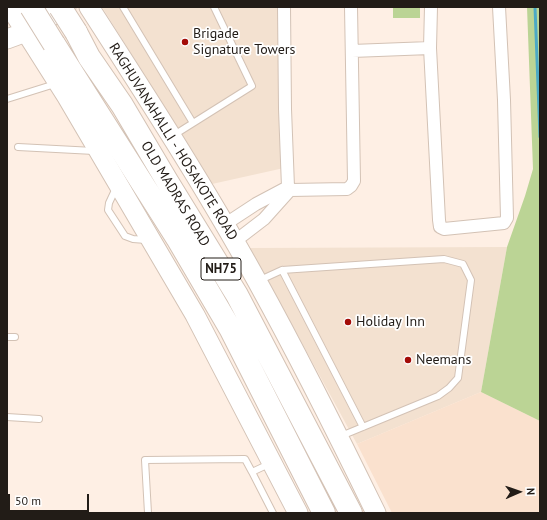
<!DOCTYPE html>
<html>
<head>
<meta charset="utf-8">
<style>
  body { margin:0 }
  #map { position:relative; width:547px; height:520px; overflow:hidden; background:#feefe4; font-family:"PT Sans",sans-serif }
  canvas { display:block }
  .frame { position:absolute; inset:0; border:8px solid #221c17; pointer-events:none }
  .north { position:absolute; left:499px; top:472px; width:40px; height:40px; -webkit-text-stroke:3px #fff; paint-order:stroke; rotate:88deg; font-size:11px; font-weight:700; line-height:16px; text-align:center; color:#221c17 }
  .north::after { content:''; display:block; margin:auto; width:14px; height:18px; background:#221c17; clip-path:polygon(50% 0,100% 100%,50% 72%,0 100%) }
  .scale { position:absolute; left:8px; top:494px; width:81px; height:18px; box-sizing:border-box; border:2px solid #221c17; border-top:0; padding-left:5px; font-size:12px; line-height:14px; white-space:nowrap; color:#221c17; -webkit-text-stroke:3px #fff; paint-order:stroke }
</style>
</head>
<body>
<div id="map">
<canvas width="547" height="520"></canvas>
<div class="frame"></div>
<div class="north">N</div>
<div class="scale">50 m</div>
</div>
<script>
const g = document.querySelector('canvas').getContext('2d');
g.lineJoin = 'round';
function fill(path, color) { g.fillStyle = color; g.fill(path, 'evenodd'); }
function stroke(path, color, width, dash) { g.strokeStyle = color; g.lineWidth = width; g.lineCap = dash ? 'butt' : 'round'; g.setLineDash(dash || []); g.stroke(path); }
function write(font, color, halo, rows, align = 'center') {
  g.font = font + ' "PT Sans",sans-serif'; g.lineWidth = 3.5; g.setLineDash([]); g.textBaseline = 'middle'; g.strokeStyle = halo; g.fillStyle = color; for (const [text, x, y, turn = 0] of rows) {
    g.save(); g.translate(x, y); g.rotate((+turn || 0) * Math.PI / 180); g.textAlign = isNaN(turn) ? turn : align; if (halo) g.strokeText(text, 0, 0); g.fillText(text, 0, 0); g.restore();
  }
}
fill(new Path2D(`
  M 102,7 L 278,7 L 284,168 L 212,184 Z
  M 507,247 L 481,392 L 357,444 L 250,248 Z`), '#f3e1d0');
fill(new Path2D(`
  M 481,392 L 540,421 L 540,513 L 392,513 L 357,444 Z`), '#fae1ce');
fill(new Path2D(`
  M 393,7 L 420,7 L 420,18 L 393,18 Z
  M 527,7 L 540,7 L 540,421 L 481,392 L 507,247 L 525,196 L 533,169 Z`), '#bbd495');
stroke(new Path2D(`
  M 535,7 L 540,137`), '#4ba9c5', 3);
const lane = new Path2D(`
  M 123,7 L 193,123
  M 7,99 L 55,84
  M 174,135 L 252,86 L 214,7
  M 18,147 L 94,151
  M 116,188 L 109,203 L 108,210 L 125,236 L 133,239 L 146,240
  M 282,270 L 363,427
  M 258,281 L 282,270 L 444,259 L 463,264 L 471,280 L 458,378 L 449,388 L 438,396 L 341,436
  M 7,337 L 15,337
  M 7,417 L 39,419
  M 252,472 L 273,513
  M 148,513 L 145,460 L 245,459 L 252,472 L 269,464`);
const street = new Path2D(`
  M 284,7 L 285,109 L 288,187 L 290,190 L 347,189 L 351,186 L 354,181 L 351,7
  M 431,7 L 430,48 L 439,220 L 440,227 L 444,229 L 504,223 L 507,218 L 504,100 L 499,7
  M 352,51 L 430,48
  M 224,225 L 256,204 L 288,187
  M 234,242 L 264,219 L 290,190`);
const primary = new Path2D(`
  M 10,7 L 67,97 L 195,315 L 298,513
  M 89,7 C 147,97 205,187 257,281 C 299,357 338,435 376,513
  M 7,39 L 26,32 L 66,7`);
const highway = new Path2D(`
  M 76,32 L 89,57 L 122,105 L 167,181 L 237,295 L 351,513
  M 54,44 L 177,238 L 231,330 L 324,513`);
stroke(lane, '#d3c2b5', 8);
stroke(street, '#d3c2b5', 14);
stroke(primary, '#d3c2b5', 21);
stroke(highway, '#d3c2b5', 24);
stroke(lane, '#fff', 6);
stroke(street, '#fff', 12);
stroke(primary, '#fff', 19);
stroke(highway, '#fff', 22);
const highwayBridge = new Path2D(`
  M 31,7 L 54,44
  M 60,7 L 76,32`);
stroke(highwayBridge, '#d3c2b5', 24, []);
stroke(highwayBridge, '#fff', 22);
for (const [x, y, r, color] of [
  [185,42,4,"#a30c08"],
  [348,322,4,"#a30c08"],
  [408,360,4,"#a30c08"]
]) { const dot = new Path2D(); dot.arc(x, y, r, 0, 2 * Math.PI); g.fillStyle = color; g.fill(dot); stroke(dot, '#fff', 1.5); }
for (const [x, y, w] of [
  [221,269,40]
]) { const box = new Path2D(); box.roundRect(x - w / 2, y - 11, w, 22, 3); g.fillStyle = '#fff'; g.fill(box); stroke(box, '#221c17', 1); }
write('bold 13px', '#221c17', null, [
  ["NH75",221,269]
]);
write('14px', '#221c17', '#fff', [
  ["Brigade",193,34],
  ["Signature Towers",193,50],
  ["Holiday Inn",356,322],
  ["Neemans",416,360]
], 'left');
write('14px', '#221c17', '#fff', [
  ["RAGHUVANAHALLI - HOSAKOTE ROAD",173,142,58],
  ["OLD MADRAS ROAD",175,194,59]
]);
</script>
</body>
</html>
